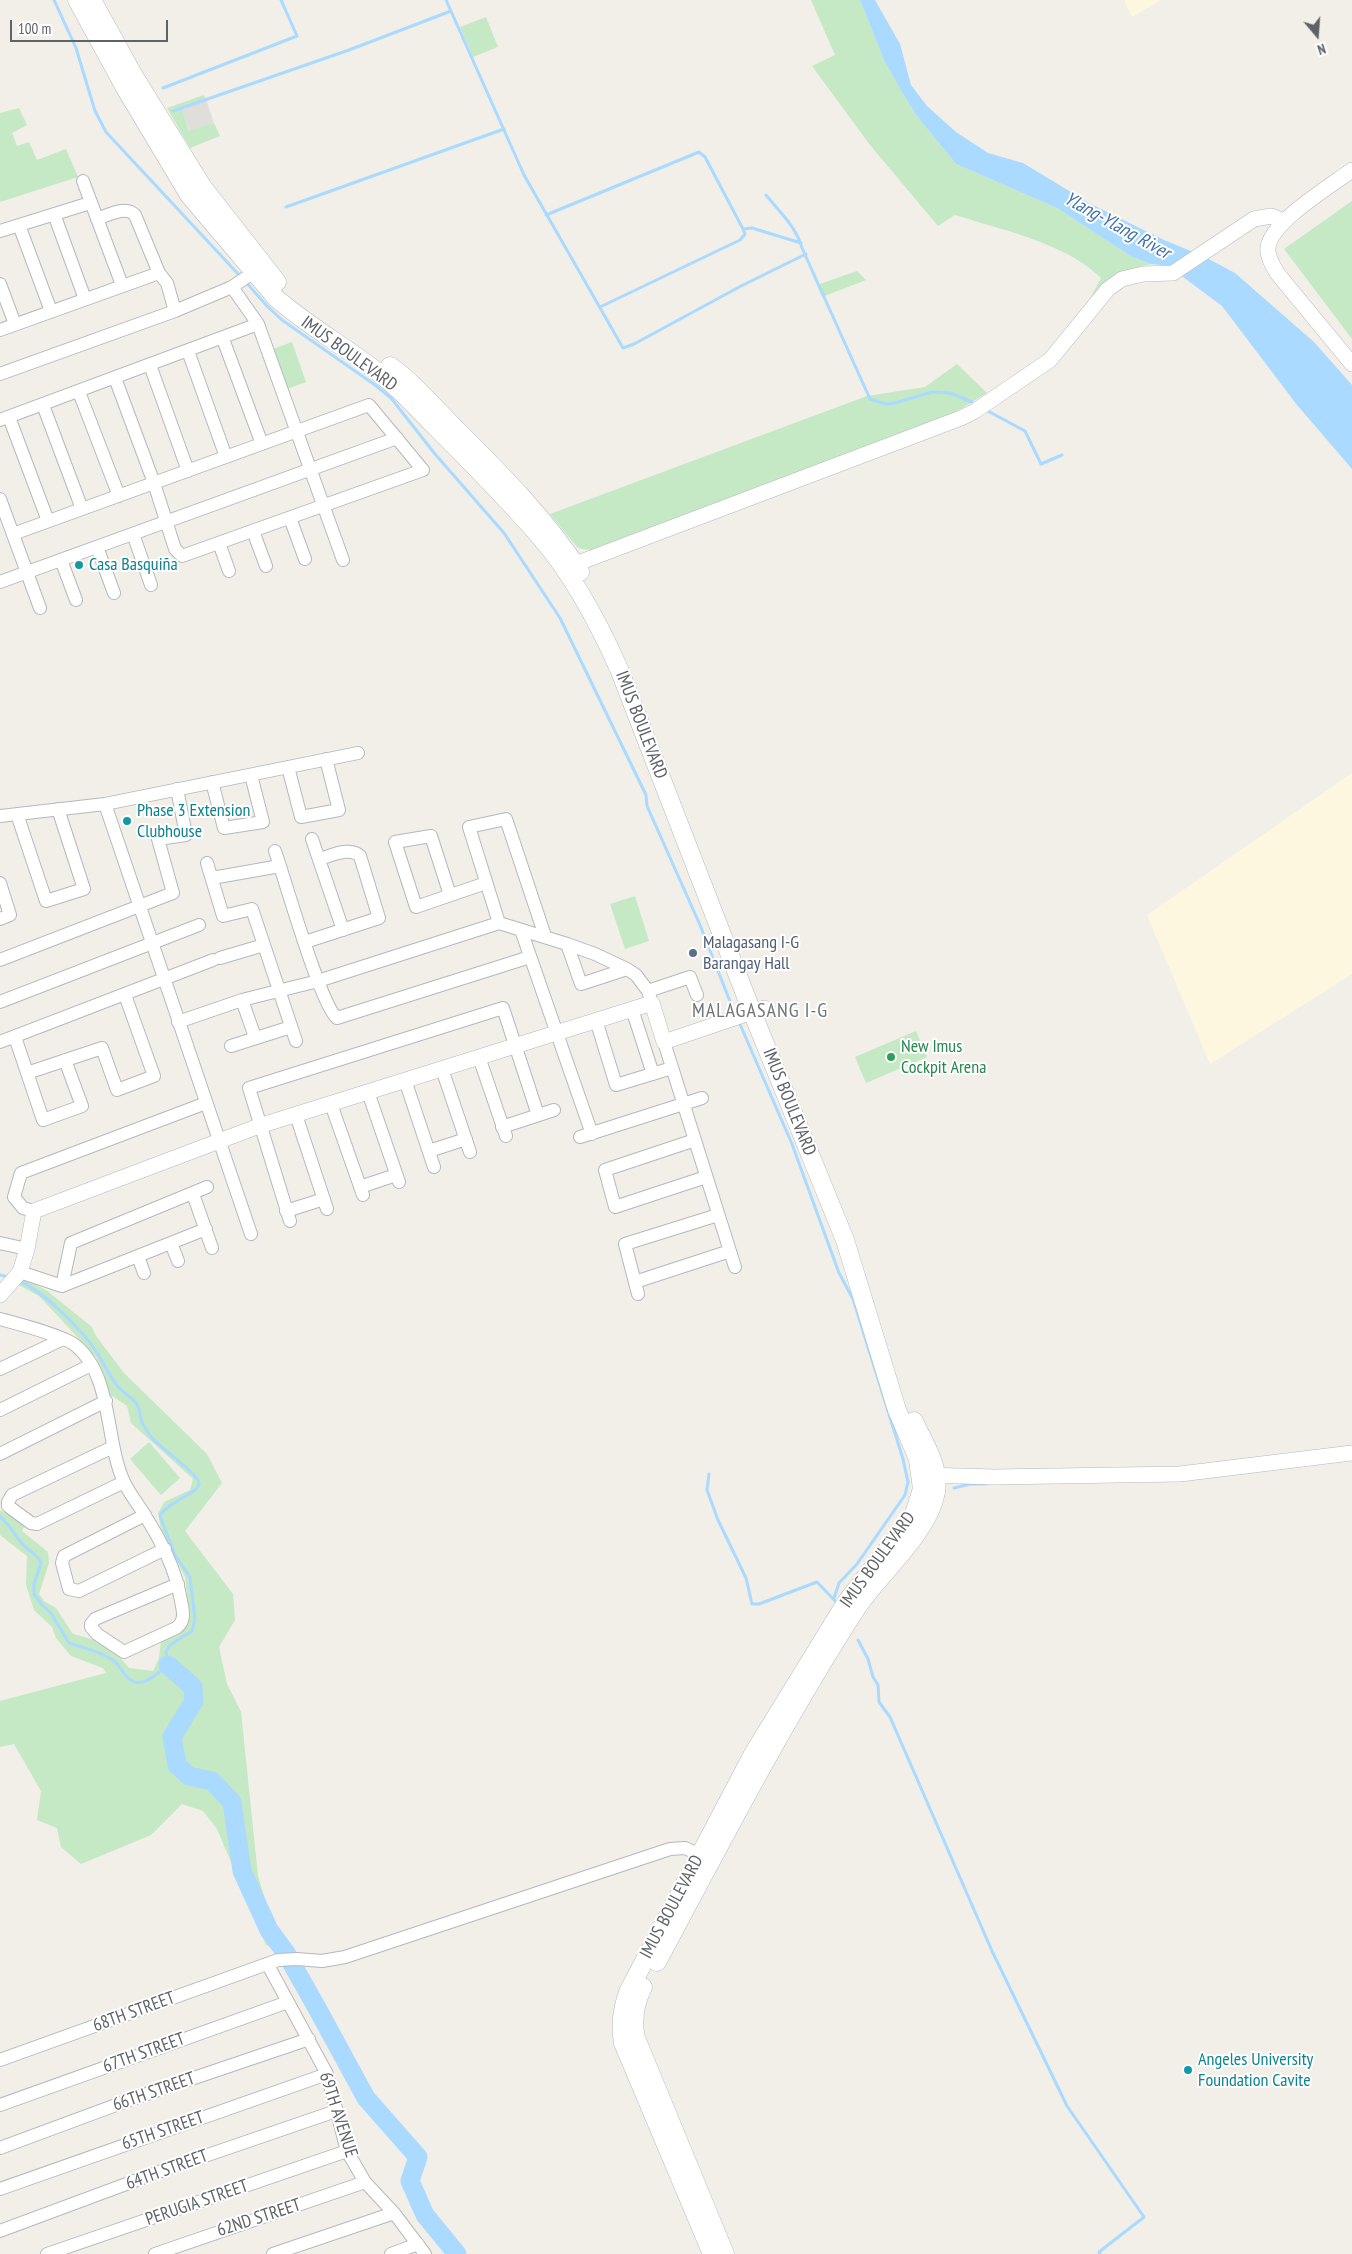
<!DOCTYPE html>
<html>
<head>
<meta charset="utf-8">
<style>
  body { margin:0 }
  #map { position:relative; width:1352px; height:2254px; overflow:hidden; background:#f1efe8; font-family:"PT Sans Narrow",sans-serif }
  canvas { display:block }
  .north { position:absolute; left:1292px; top:10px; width:50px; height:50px; -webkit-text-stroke:4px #fff; paint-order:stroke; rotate:162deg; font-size:14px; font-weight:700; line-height:20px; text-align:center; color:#5f6368 }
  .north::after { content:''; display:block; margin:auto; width:18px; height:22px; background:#5f6368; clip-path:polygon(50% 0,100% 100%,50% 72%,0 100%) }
  .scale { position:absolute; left:10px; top:20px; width:158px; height:22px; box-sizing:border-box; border:2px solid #5f6368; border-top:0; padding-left:6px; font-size:15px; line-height:18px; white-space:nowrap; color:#5f6368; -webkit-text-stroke:4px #fff; paint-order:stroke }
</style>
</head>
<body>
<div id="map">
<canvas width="1352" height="2254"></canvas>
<div class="north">N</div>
<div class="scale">100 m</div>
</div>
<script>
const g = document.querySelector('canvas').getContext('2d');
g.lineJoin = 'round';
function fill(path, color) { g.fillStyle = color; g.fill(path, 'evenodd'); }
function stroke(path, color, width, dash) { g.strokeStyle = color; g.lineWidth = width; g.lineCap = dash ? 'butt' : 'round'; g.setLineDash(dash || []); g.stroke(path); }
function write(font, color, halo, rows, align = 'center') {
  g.font = font + ' "PT Sans Narrow",sans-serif'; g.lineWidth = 4; g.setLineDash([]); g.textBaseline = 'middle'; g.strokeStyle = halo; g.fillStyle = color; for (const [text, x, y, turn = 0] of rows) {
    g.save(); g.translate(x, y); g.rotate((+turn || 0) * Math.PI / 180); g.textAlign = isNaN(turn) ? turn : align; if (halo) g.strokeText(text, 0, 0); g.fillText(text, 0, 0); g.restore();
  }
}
fill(new Path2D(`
  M 1124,0 L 1161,0 L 1132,17 Z
  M 1352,773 L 1352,974 L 1210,1064 L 1147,915 Z`), '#fef7e0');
fill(new Path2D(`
  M 206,100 L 214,123 L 190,132 L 182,109 Z`), '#e0deda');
fill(new Path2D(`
  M 811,0 L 860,0 L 884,60 L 900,89 L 916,115 L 956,164 L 1057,208 L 1132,257 L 1151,264 L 1131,269 L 1115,276 L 1082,313 L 1101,278 C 1066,243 1002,230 955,215 L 938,226 L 870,145 L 812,66 L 835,55 Z
  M 486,17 L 498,47 L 473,57 L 460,27 Z
  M 204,95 L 206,100 L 182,109 L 189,131 L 214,123 L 220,136 L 190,148 L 167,108 Z
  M 19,108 L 27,125 L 12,133 L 17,146 L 29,142 L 37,160 L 66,149 L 78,177 L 0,202 L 0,113 Z
  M 1352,201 L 1352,339 L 1284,249 Z
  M 857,271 L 866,280 L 822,297 L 817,285 Z
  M 292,342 L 306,382 L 284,390 L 270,350 Z
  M 957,364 L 987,393 L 955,412 L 591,550 L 582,549 L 577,547 L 550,514 L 867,396 L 925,387 Z
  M 635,896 L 649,941 L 625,949 L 610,904 Z
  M 916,1031 L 927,1057 L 866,1083 L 855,1057 Z
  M 22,1278 L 46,1290 L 92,1327 L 96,1336 L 124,1373 L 207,1454 L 222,1483 L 185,1531 L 233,1594 L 235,1620 L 219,1647 L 227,1684 L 241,1712 L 258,1876 L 268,1909 L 286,1943 L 274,1948 L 266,1945 L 217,1829 L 203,1811 L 182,1804 L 151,1835 L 81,1864 L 61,1847 L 57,1828 L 37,1820 L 41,1791 L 14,1744 L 0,1747 L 0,1701 L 106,1673 L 103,1668 L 71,1656 L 56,1638 L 52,1627 L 34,1610 L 26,1585 L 27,1556 L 0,1535 L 0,1510 L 25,1524 L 22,1531 L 48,1552 L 49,1563 L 39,1594 L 44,1601 L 56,1608 L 73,1634 C 101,1641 111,1645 129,1668 L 153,1671 L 159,1658 L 161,1641 L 185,1627 L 187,1595 L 185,1577 L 161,1530 L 158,1513 L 164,1502 L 190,1490 L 193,1479 L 131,1423 L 127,1406 L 108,1393 L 104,1375 L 96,1357 L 39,1296 L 17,1284 Z
  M 149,1442 L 180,1478 L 161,1495 L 130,1459 Z`), '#c5e8c5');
fill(new Path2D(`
  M 860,0 L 875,0 L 900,44 L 911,85 L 927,106 L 956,132 L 988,153 L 1023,163 L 1089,203 L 1164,240 L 1203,256 L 1235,273 L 1314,342 L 1352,385 L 1352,469 L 1297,405 L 1222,306 L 1179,274 L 1162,265 L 1151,264 L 1132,257 L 1057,208 L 956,164 L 916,115 L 900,89 L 884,60 Z`), '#aadaff');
stroke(new Path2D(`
  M 54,0 L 76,48 L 95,111 L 106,132 L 240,276
  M 446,0 L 524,175 L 623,348 L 634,344 L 741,286 L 806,254
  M 163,88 L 297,36 L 281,0
  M 173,111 L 349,50 L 451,11
  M 766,195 C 779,211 797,228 802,248 L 870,399 L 886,404 L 895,403 L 932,392 L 950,393 L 972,402
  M 286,207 L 504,129
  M 546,215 L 699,152 L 705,157 L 743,229 L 752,228 L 801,243
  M 245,281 L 267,306 L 282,320 L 375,385 L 391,398 L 435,454 L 504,533 L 560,618 L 646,795 L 647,806 L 700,925 L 731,1004
  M 600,307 L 740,240 L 745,234 L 743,229
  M 986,410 L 1025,431 L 1041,464 L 1062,455
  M 739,1022 L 792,1144 L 839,1273 L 853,1299 L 903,1459 L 908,1482 L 905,1495 L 857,1564 L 839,1583 L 834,1598
  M 0,1275 L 9,1277
  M 709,1474 L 707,1490 L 718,1520 L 746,1578 L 752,1604 L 759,1604 L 817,1582 L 838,1604
  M 954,1488 L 970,1484 L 986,1484
  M 0,1517 C 9,1524 13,1532 20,1541 C 26,1551 37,1552 41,1563 L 34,1584 L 34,1594 L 42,1605 L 51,1613 L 69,1643 C 84,1648 99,1651 113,1660 C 120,1665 122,1673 128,1678 C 142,1691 157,1673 168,1665 L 166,1652 L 170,1645 L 192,1631 L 195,1619 L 190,1577 L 175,1555 L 160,1516 C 167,1502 200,1493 199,1483 C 198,1474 162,1449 153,1439 C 148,1433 144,1427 141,1420 C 140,1414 140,1407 135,1402 C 129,1395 121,1392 116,1384 C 109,1375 104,1364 98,1354 C 82,1330 44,1291 17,1280
  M 858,1640 L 868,1659 L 873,1677 L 878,1685 L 879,1702 L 890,1717 L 992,1951 L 1067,2106 L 1144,2217 L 1099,2252 L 1100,2254`), '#aadaff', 3);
stroke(new Path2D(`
  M 168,1665 L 193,1687 L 194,1701 L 172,1737 L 177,1765 L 189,1776 L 212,1781 L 232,1802 L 242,1871 L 269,1930 L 286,1953 L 317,2008 L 366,2098 L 418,2157 L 410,2181 L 425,2215 L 457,2254`), '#aadaff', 19);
const minor = new Path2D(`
  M 83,181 L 122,285
  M 54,214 L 85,299
  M 97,219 C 108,215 126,205 135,215 L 159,273
  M 19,225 L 51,311
  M 0,231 L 90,203
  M 0,284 L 15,324
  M 232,287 L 254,272
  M 0,330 L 159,273 L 167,283 L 175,311
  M 223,339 L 262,444
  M 188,351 L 226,457
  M 150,365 L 188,471
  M 0,374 L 175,311 L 232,287 L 258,324 L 343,560
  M 79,392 L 119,496
  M 43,405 L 82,509
  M 9,417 L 48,521
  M 0,420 L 258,324
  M 0,499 L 40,608
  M 290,518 L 305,559
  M 253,531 L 266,566
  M 13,534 C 132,491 250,448 369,405 L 423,470 L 182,556 L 175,549 L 154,483 L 115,378
  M 133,534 L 151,585
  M 219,543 L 229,571
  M 97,547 L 114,593
  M 61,560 L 76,600
  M 0,582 L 397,438
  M 288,767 L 301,817 L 339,810 L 326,759
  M 212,782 L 224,828 L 263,822 L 251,775
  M 105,804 L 251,1234
  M 17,814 L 46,901 L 84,889 L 58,809
  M 0,816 L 105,804 L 358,753
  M 312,839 L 343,930
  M 275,851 C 285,879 320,1004 337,1018 L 530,957
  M 207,863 L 223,916 L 252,909 L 296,1041
  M 212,878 L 280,866
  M 0,883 L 10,915 L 0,919
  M 450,895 L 431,836 L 395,842 L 416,907 L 486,883
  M 499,923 L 469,827 L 506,819 L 545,936
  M 521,930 L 592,1134
  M 305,942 L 379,918 L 360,856 C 350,846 331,856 319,859
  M 567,944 L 581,984 L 627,969
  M 220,958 L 264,945
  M 0,960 L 173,893 L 158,839 L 186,835 L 177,789
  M 648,991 L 690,977 L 697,995
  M 242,1000 L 255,1037
  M 0,1002 L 199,925
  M 632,1009 L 653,1074
  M 596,1020 L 616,1085 L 672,1068
  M 178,1022 L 242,1000 L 318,981 L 499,923 L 567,944 L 595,954 L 627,969 L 636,975 L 648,991 L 652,1003
  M 15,1037 L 43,1120 L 82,1106 L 65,1060
  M 0,1042 L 213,960
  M 664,1042 L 735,1267
  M 231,1046 L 291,1027
  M 479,1057 L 506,1136
  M 442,1069 L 470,1152
  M 27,1073 L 102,1048 L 117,1090 L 154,1076 L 125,995
  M 405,1080 L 434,1167
  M 368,1092 L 399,1182
  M 331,1104 L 363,1195
  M 296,1115 L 327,1209
  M 502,1127 L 554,1110
  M 580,1137 L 702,1098
  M 695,1140 L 605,1170 L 615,1207 L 706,1177
  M 429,1151 L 466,1139
  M 360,1187 L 396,1175
  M 193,1194 L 212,1248
  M 34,1211 L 23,1208 L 14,1197 L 21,1173 L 206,1103
  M 286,1211 L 324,1199
  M 290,1221 L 249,1088 L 503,1008 L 538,1115
  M 0,1243 L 27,1249
  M 171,1243 L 178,1261
  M 138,1256 L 144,1273
  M 20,1272 L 62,1286 L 206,1229
  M 635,1282 L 730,1251
  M 62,1286 L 71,1243 L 207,1187
  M 638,1294 L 625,1244 L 718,1215
  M 0,1319 C 18,1324 62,1335 75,1345 C 113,1375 105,1442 124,1482 C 129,1493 138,1504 144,1514 C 161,1541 176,1569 181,1601 C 183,1611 186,1621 176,1628 L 124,1652 L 97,1634 L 91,1627 L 91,1624 L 95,1619 L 178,1584
  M 0,1369 L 63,1339
  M 0,1410 L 91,1365
  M 113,1447 L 12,1495 L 8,1502 L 8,1506 L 31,1523 L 37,1524 L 124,1482
  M 0,1454 L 106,1401
  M 145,1515 L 64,1556 L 62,1563 L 69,1589 L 79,1591 L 165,1549
  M 268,1965 L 327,2074 L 347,2151 L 365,2182 L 394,2213 L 425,2254
  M 0,2060 L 278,1960 L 297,1959 L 322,1961 L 345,1957 L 670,1849 L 685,1848 L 707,1858
  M 0,2105 L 288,2002
  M 0,2148 L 132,2099 L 309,2039
  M 0,2189 L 327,2074
  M 0,2231 L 164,2170 L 336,2111
  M 47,2254 L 347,2151
  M 155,2254 L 365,2182
  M 273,2254 L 394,2213
  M 391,2254 L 418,2244`);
const tertiary = new Path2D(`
  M 1352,170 C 1331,186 1270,222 1268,248 C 1267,256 1273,266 1277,273 L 1352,364
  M 565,568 L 961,418 L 975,411 L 1050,360 L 1108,289 L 1122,279 L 1143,274 L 1173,273 L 1254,219 L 1271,216 L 1283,221
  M 0,1295 L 20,1272 L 27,1249 L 34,1211 L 259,1126 L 652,1003 L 664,1042 L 764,1008
  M 925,1475 L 994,1477 L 1180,1474 L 1352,1453`);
const secondary = new Path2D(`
  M 77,0 L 125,88 L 189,195 L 277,299 C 317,333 364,357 401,392 C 448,440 497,487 541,538 C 574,576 599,624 619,669 L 752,1012 L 845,1240 L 897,1410 L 918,1459 L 922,1489 L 914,1514 L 907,1525 L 847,1601 L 753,1754 L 628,1992 C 622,2010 620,2024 623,2043 L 712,2254
  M 92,0 L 134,76 L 202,186 L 277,282
  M 390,366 C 413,382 433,406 453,426 C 498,471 546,518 580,572
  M 657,1962 C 721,1843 783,1722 856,1609 C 879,1574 929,1533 936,1492 C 940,1465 924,1444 914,1421
  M 643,1987 C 635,2003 632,2020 636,2038 L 725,2254`);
stroke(minor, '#b5b8bc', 14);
stroke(tertiary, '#b5b8bc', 16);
stroke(secondary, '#b6babf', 19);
stroke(minor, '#fff', 12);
stroke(tertiary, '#fff', 15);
stroke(secondary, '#fff', 18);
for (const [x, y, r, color] of [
  [79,565,5,"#0f9aa8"],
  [127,821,5,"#0f9aa8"],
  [693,953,5,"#5c6f8a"],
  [891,1057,5,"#2e9e5b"],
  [1188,2070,5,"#0f9aa8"]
]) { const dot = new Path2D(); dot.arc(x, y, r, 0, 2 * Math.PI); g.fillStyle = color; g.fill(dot); stroke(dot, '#fff', 2); }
write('18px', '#5f6368', '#fff', [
  ["IMUS BOULEVARD",349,354,36],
  ["IMUS BOULEVARD",641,725,69],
  ["IMUS BOULEVARD",789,1102,68],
  ["IMUS BOULEVARD",878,1560,-54],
  ["IMUS BOULEVARD",672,1907,-62],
  ["68TH STREET",134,2012,-20],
  ["67TH STREET",144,2053,-20],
  ["66TH STREET",154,2092,-19],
  ["69TH AVENUE",338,2115,72],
  ["65TH STREET",163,2131,-19],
  ["64TH STREET",167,2170,-20],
  ["PERUGIA STREET",197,2203,-19],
  ["62ND STREET",259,2218,-18]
]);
write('18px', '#0d838f', '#fff', [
  ["Casa Basquiña",89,565],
  ["Phase 3 Extension",137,811],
  ["Clubhouse",137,832],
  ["Angeles University",1198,2060],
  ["Foundation Cavite",1198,2081]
], 'left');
write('18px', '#4e5e75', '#fff', [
  ["Malagasang I-G",703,943],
  ["Barangay Hall",703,964]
], 'left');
write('18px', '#27864d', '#fff', [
  ["New Imus",901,1047],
  ["Cockpit Arena",901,1068]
], 'left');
write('italic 19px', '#4174aa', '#fff', [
  ["Ylang-Ylang River",1117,226,29]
]);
g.letterSpacing = '1px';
write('20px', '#70757a', '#fff', [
  ["MALAGASANG I-G",760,1011]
]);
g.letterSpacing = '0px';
</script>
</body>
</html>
